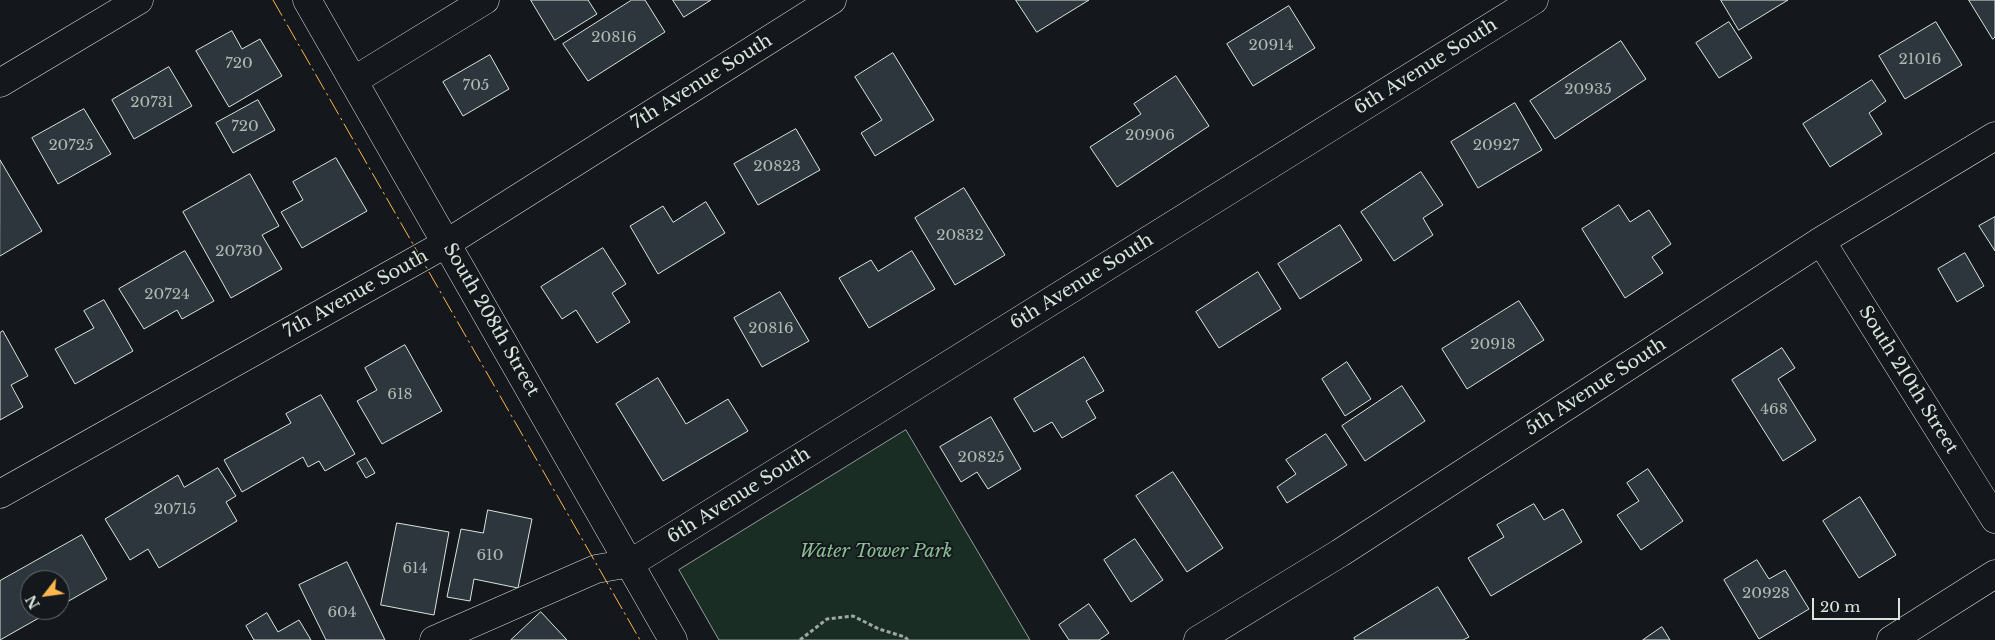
<!DOCTYPE html>
<html>
<head>
<meta charset="utf-8">
<style>
  body { margin:0 }
  #map { position:relative; width:1995px; height:640px; overflow:hidden; background:#14181c; font-family:"Libre Baskerville",serif }
  canvas { display:block }
  .north { position:absolute; left:20px; top:570px; width:50px; height:50px; box-sizing:border-box; background:#14181c; border:1px solid #626a69; border-radius:50%; rotate:240deg; font-size:14px; font-weight:700; line-height:20px; text-align:center; color:#d8e6dc }
  .north::after { content:''; display:block; margin:auto; width:18px; height:22px; background:#ffb74d; clip-path:polygon(50% 0,100% 100%,50% 72%,0 100%) }
  .scale { position:absolute; left:1812px; top:598px; width:88px; height:22px; box-sizing:border-box; border:2px solid #d8e6dc; border-top:0; padding-left:6px; font-size:15px; line-height:18px; white-space:nowrap; color:#d8e6dc; -webkit-text-stroke:4px #14181c; paint-order:stroke }
</style>
</head>
<body>
<div id="map">
<canvas width="1995" height="640"></canvas>
<div class="north">N</div>
<div class="scale">20 m</div>
</div>
<script>
const g = document.querySelector('canvas').getContext('2d');
g.lineJoin = 'round';
function fill(path, color) { g.fillStyle = color; g.fill(path, 'evenodd'); }
function stroke(path, color, width, dash) { g.strokeStyle = color; g.lineWidth = width; g.lineCap = dash ? 'butt' : 'round'; g.setLineDash(dash || []); g.stroke(path); }
function write(font, color, halo, rows, align = 'center') {
  g.font = font + ' "Libre Baskerville",serif'; g.lineWidth = 4; g.setLineDash([]); g.textBaseline = 'middle'; g.strokeStyle = halo; g.fillStyle = color; for (const [text, x, y, turn = 0] of rows) {
    g.save(); g.translate(x, y); g.rotate((+turn || 0) * Math.PI / 180); g.textAlign = isNaN(turn) ? turn : align; if (halo) g.strokeText(text, 0, 0); g.fillText(text, 0, 0); g.restore();
  }
}
const green = new Path2D(`
  M 906,430 L 1030,640 L 719,640 L 679,570 Z`);
fill(green, '#1a2d24');
stroke(green, '#939e99', 1);
const building = new Path2D(`
  M 531,0 L 588,0 L 597,14 L 555,40 Z
  M 632,0 L 645,0 L 665,32 L 588,81 L 563,44 Z
  M 673,0 L 711,0 L 684,17 Z
  M 1016,0 L 1089,0 L 1037,32 Z
  M 1721,0 L 1788,0 L 1739,30 Z
  M 1969,0 L 1995,0 L 1995,37 L 1993,39 Z
  M 1289,6 L 1315,48 L 1253,86 L 1227,44 Z
  M 1729,22 L 1752,58 L 1719,78 L 1696,43 Z
  M 1936,22 L 1962,65 L 1905,99 L 1879,56 Z
  M 232,31 L 242,49 L 260,39 L 282,76 L 229,107 L 196,51 Z
  M 1621,41 L 1646,79 L 1555,139 L 1530,101 Z
  M 893,53 L 934,120 L 875,156 L 861,133 L 882,120 L 855,77 Z
  M 490,55 L 509,89 L 463,116 L 443,82 Z
  M 169,67 L 192,106 L 134,139 L 112,100 Z
  M 1176,76 L 1209,126 L 1117,187 L 1090,147 L 1141,114 L 1134,104 Z
  M 1872,80 L 1886,101 L 1869,113 L 1882,134 L 1830,167 L 1803,124 Z
  M 258,100 L 275,130 L 233,153 L 216,123 Z
  M 1515,103 L 1542,150 L 1478,188 L 1451,142 Z
  M 84,109 L 111,154 L 58,184 L 32,138 Z
  M 796,129 L 820,170 L 758,205 L 734,164 Z
  M 336,158 L 367,211 L 302,248 L 281,212 L 303,200 L 293,182 Z
  M 0,160 L 42,231 L 0,256 Z
  M 1421,172 L 1443,205 L 1423,218 L 1433,235 L 1394,261 L 1361,212 Z
  M 250,174 L 279,226 L 262,235 L 282,269 L 231,298 L 183,212 Z
  M 964,188 L 1005,255 L 955,285 L 915,218 Z
  M 706,202 L 725,233 L 658,274 L 630,226 L 663,206 L 673,222 Z
  M 1619,205 L 1630,222 L 1649,210 L 1671,244 L 1652,257 L 1663,273 L 1625,298 L 1582,229 Z
  M 1995,217 L 1995,251 L 1979,226 Z
  M 1340,225 L 1362,260 L 1300,299 L 1278,264 Z
  M 603,248 L 626,284 L 612,293 L 630,322 L 597,343 L 576,310 L 562,319 L 541,287 Z
  M 185,251 L 214,301 L 182,319 L 177,310 L 144,329 L 119,289 Z
  M 912,251 L 935,289 L 869,328 L 839,278 L 871,260 L 878,271 Z
  M 1965,253 L 1984,286 L 1957,302 L 1938,269 Z
  M 1258,272 L 1281,309 L 1219,348 L 1196,312 Z
  M 780,292 L 809,341 L 762,367 L 734,318 Z
  M 104,300 L 133,351 L 75,384 L 55,349 L 94,328 L 84,311 Z
  M 1519,301 L 1544,340 L 1467,389 L 1442,349 Z
  M 3,331 L 28,376 L 11,385 L 23,407 L 0,420 L 0,333 Z
  M 405,345 L 442,411 L 382,444 L 357,401 L 377,390 L 365,368 Z
  M 1782,348 L 1795,368 L 1778,379 L 1816,440 L 1783,461 L 1732,380 Z
  M 1084,357 L 1104,391 L 1086,401 L 1096,418 L 1062,438 L 1052,422 L 1034,432 L 1014,399 Z
  M 1347,362 L 1371,399 L 1345,416 L 1322,379 Z
  M 658,378 L 686,424 L 728,399 L 748,431 L 663,481 L 616,404 Z
  M 1402,386 L 1425,421 L 1365,461 L 1342,426 Z
  M 321,395 L 355,454 L 325,471 L 319,461 L 308,467 L 303,457 L 242,492 L 224,460 L 291,423 L 286,414 Z
  M 991,417 L 1021,469 L 988,489 L 977,472 L 961,482 L 940,447 Z
  M 1326,434 L 1347,465 L 1287,503 L 1277,487 L 1296,474 L 1286,460 Z
  M 366,458 L 375,473 L 366,478 L 357,463 Z
  M 218,468 L 236,496 L 226,502 L 237,521 L 159,568 L 148,549 L 130,560 L 105,519 L 178,475 L 184,487 Z
  M 1648,469 L 1683,521 L 1641,550 L 1617,515 L 1639,501 L 1627,483 Z
  M 1173,472 L 1223,548 L 1187,572 L 1136,496 Z
  M 1860,497 L 1896,555 L 1859,578 L 1823,521 Z
  M 1534,504 L 1544,520 L 1563,509 L 1582,542 L 1491,596 L 1468,558 L 1504,537 L 1497,525 Z
  M 488,510 L 532,519 L 518,588 L 474,579 L 470,601 L 447,597 L 461,529 L 483,533 Z
  M 397,523 L 449,532 L 434,615 L 381,605 Z
  M 82,535 L 107,579 L 60,606 L 60,580 L 30,580 L 30,610 L 53,610 L 0,640 L 0,581 Z
  M 1135,539 L 1163,580 L 1131,602 L 1104,560 Z
  M 1757,560 L 1769,579 L 1785,570 L 1809,609 L 1759,639 L 1724,580 Z
  M 347,562 L 385,640 L 326,640 L 299,585 Z
  M 1438,587 L 1469,637 L 1463,640 L 1355,640 L 1354,638 Z
  M 1089,604 L 1109,633 L 1099,640 L 1069,640 L 1059,625 Z
  M 541,612 L 567,640 L 511,640 Z
  M 267,613 L 278,632 L 299,620 L 311,640 L 254,640 L 246,626 Z
  M 1662,627 L 1670,640 L 1643,640 Z`);
fill(building, '#2c363c');
stroke(building, '#d8e6dc', 1);
const minor = new Path2D(`
  M 307,0 L 673,640
  M 353,81 L 485,0
  M 0,83 L 139,0
  M 1821,241 L 1995,519
  M 0,494 L 447,243 L 832,0
  M 434,640 L 596,569 L 631,563 L 1534,0
  M 1198,640 L 1340,553 L 1821,241 L 1995,136
  M 1891,640 L 1995,574`);
stroke(minor, '#d8e6dc', 29);
stroke(new Path2D(`
  M 800,640 L 827,619 L 853,616 L 879,629 L 905,637 L 908,640`), '#9da8a2', 3, [4, 2.5]);
stroke(minor, '#14181c', 28);
stroke(new Path2D(`
  M 273,0 L 640,640`), '#ffb74d', 1, [18, 4, 2.5, 4]);
write('15px', '#adbab4', null, [
  ["20816",614,38],
  ["20914",1271,46],
  ["21016",1920,60],
  ["720",239,64],
  ["705",476,86],
  ["20935",1588,90],
  ["20731",152,103],
  ["720",245,127],
  ["20906",1150,136],
  ["20725",71,146],
  ["20927",1496,146],
  ["20823",777,167],
  ["20832",960,236],
  ["20730",239,252],
  ["20724",167,295],
  ["20816",771,329],
  ["20918",1493,345],
  ["618",400,395],
  ["468",1774,410],
  ["20825",981,458],
  ["20715",175,510],
  ["610",490,556],
  ["614",415,569],
  ["20928",1766,594],
  ["604",342,613]
]);
write('18px', '#d8e6dc', '#14181c', [
  ["6th Avenue South",1426,67,-32],
  ["7th Avenue South",702,82,-32],
  ["6th Avenue South",1082,282,-32],
  ["7th Avenue South",356,294,-29],
  ["South 208th Street",491,320,60],
  ["South 210th Street",1908,380,58],
  ["5th Avenue South",1596,387,-33],
  ["6th Avenue South",739,496,-32]
]);
write('italic 18px', '#8ac095', '#14181c', [
  ["Water Tower Park",876,552]
]);
</script>
</body>
</html>
